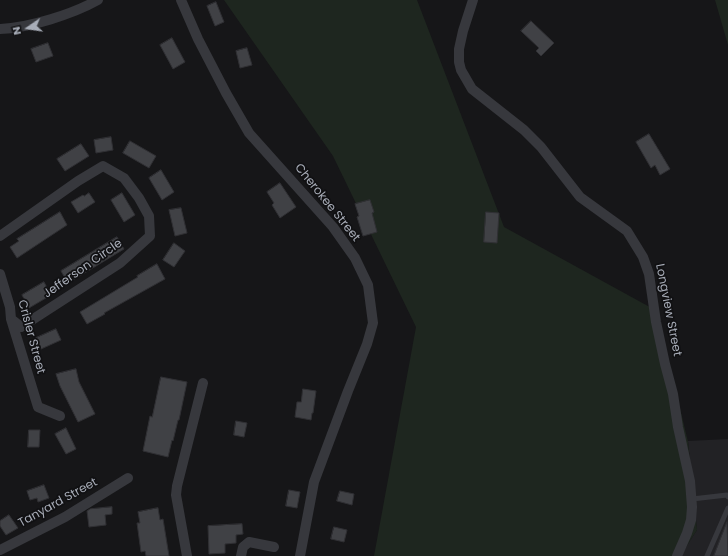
<!DOCTYPE html>
<html>
<head>
<meta charset="utf-8">
<style>
  body { margin:0 }
  #map { position:relative; width:728px; height:556px; overflow:hidden; background:#161618; font-family:Poppins,sans-serif }
  canvas { display:block }
  .north { position:absolute; left:8px; top:8px; width:40px; height:40px; -webkit-text-stroke:3px #111113; paint-order:stroke; rotate:257deg; font-size:11px; font-weight:700; line-height:16px; text-align:center; color:#a8adb8 }
  .north::after { content:''; display:block; margin:auto; width:14px; height:18px; background:#a8adb8; clip-path:polygon(50% 0,100% 100%,50% 72%,0 100%) }
</style>
</head>
<body>
<div id="map">
<canvas width="728" height="556"></canvas>
<div class="north">N</div>
</div>
<script>
const g = document.querySelector('canvas').getContext('2d');
g.lineJoin = 'round';
function fill(path, color) { g.fillStyle = color; g.fill(path, 'evenodd'); }
function stroke(path, color, width, dash) { g.strokeStyle = color; g.lineWidth = width; g.lineCap = dash ? 'butt' : 'round'; g.setLineDash(dash || []); g.stroke(path); }
function write(font, color, halo, rows, align = 'center') {
  g.font = font + ' Poppins,sans-serif'; g.lineWidth = 3.5; g.setLineDash([]); g.textBaseline = 'middle'; g.strokeStyle = halo; g.fillStyle = color; for (const [text, x, y, turn = 0] of rows) {
    g.save(); g.translate(x, y); g.rotate((+turn || 0) * Math.PI / 180); g.textAlign = isNaN(turn) ? turn : align; if (halo) g.strokeText(text, 0, 0); g.fillText(text, 0, 0); g.restore();
  }
}
fill(new Path2D(`
  M 728,439 L 728,556 L 680,556 L 697,530 L 688,441 Z`), '#222225');
fill(new Path2D(`
  M 224,0 L 417,0 L 504,227 L 657,311 L 688,442 L 697,530 L 680,556 L 374,556 L 416,327 L 333,156 Z
  M 715,0 L 728,0 L 728,45 Z`), '#1e261f');
const building = new Path2D(`
  M 216,2 L 224,22 L 215,26 L 207,6 Z
  M 531,21 L 554,43 L 541,56 L 536,51 L 539,48 L 521,31 Z
  M 172,38 L 185,62 L 173,69 L 160,45 Z
  M 48,43 L 53,56 L 36,62 L 31,49 Z
  M 247,48 L 252,65 L 240,68 L 236,51 Z
  M 649,134 L 670,169 L 660,175 L 655,165 L 651,168 L 636,142 Z
  M 111,137 L 113,150 L 96,153 L 94,140 Z
  M 130,141 L 156,156 L 149,168 L 123,153 Z
  M 81,144 L 89,156 L 65,171 L 57,159 Z
  M 161,170 L 174,192 L 162,200 L 149,178 Z
  M 280,183 L 296,207 L 280,218 L 272,205 L 274,203 L 267,192 Z
  M 89,193 L 95,202 L 78,213 L 71,202 L 83,195 L 84,196 Z
  M 122,193 L 135,215 L 124,222 L 111,200 Z
  M 370,200 L 374,212 L 372,213 L 377,232 L 363,236 L 357,217 L 359,216 L 355,204 Z
  M 181,208 L 187,233 L 175,236 L 169,210 Z
  M 60,212 L 67,225 L 17,258 L 10,247 L 19,241 L 17,239 Z
  M 486,212 L 499,213 L 497,243 L 484,242 Z
  M 117,237 L 124,249 L 68,283 L 61,271 Z
  M 174,243 L 185,251 L 174,267 L 163,260 Z
  M 157,264 L 165,279 L 104,313 L 105,314 L 87,324 L 80,312 L 138,277 L 137,276 Z
  M 44,282 L 51,295 L 29,308 L 22,295 Z
  M 56,329 L 61,340 L 41,349 L 36,338 Z
  M 76,369 L 79,382 L 95,414 L 78,422 L 60,386 L 56,374 Z
  M 161,377 L 187,382 L 179,420 L 178,420 L 173,441 L 172,440 L 168,457 L 143,451 L 150,416 L 152,417 Z
  M 303,389 L 316,391 L 313,413 L 312,413 L 311,420 L 295,417 L 297,402 L 301,402 Z
  M 236,421 L 247,423 L 244,437 L 234,435 Z
  M 66,428 L 76,449 L 66,454 L 55,434 Z
  M 29,430 L 40,430 L 39,447 L 28,447 Z
  M 44,485 L 49,498 L 38,502 L 37,498 L 30,500 L 27,491 Z
  M 289,490 L 300,492 L 297,508 L 286,506 Z
  M 340,491 L 354,494 L 352,505 L 337,501 Z
  M 112,507 L 112,514 L 105,515 L 106,525 L 89,527 L 87,511 L 90,509 Z
  M 158,508 L 160,520 L 163,519 L 169,556 L 146,556 L 145,551 L 141,552 L 137,523 L 140,523 L 138,512 Z
  M 9,515 L 18,528 L 6,535 L 0,526 L 0,521 Z
  M 727,522 L 728,556 L 714,556 Z
  M 242,524 L 243,534 L 236,535 L 236,543 L 225,544 L 225,553 L 209,554 L 208,526 Z
  M 334,527 L 347,530 L 344,542 L 331,539 Z`);
fill(building, '#404145');
stroke(building, '#303034', 1);
stroke(new Path2D(`
  M 692,499 L 727,495 L 728,497
  M 707,556 L 728,508`), '#37383d', 5);
stroke(new Path2D(`
  M 181,0 L 198,39 L 226,93 L 249,133 L 333,227 L 355,258 L 368,285 L 373,323 L 367,344 L 348,391 L 314,482 L 300,556
  M 473,0 L 463,31 L 459,49 L 459,62 L 461,70 L 472,89 L 524,130 L 541,147 L 580,197 L 627,231 L 643,257 L 649,274 L 656,322 L 665,364 L 673,394 L 678,427 L 690,481 L 692,507 L 691,520 L 687,533 L 677,556
  M 0,29 C 29,28 73,14 98,0
  M 0,236 L 78,181 L 103,166 L 124,178 L 139,198 L 149,216 L 150,236 L 120,263 L 21,327 L 11,319
  M 0,274 L 10,307 L 11,319 L 38,407 L 60,416
  M 0,550 L 65,517 L 128,478
  M 187,556 L 176,495 L 177,486 L 203,383
  M 241,556 L 243,547 L 249,542 L 274,547`), '#37383d', 10);
write('12px', '#a8adb8', '#111113', [
  ["Cherokee Street",327,203,51],
  ["Jefferson Circle",83,269,-35],
  ["Longview Street",668,310,79],
  ["Crisler Street",31,337,75],
  ["Tanyard Street",58,503,-29]
]);
</script>
</body>
</html>
